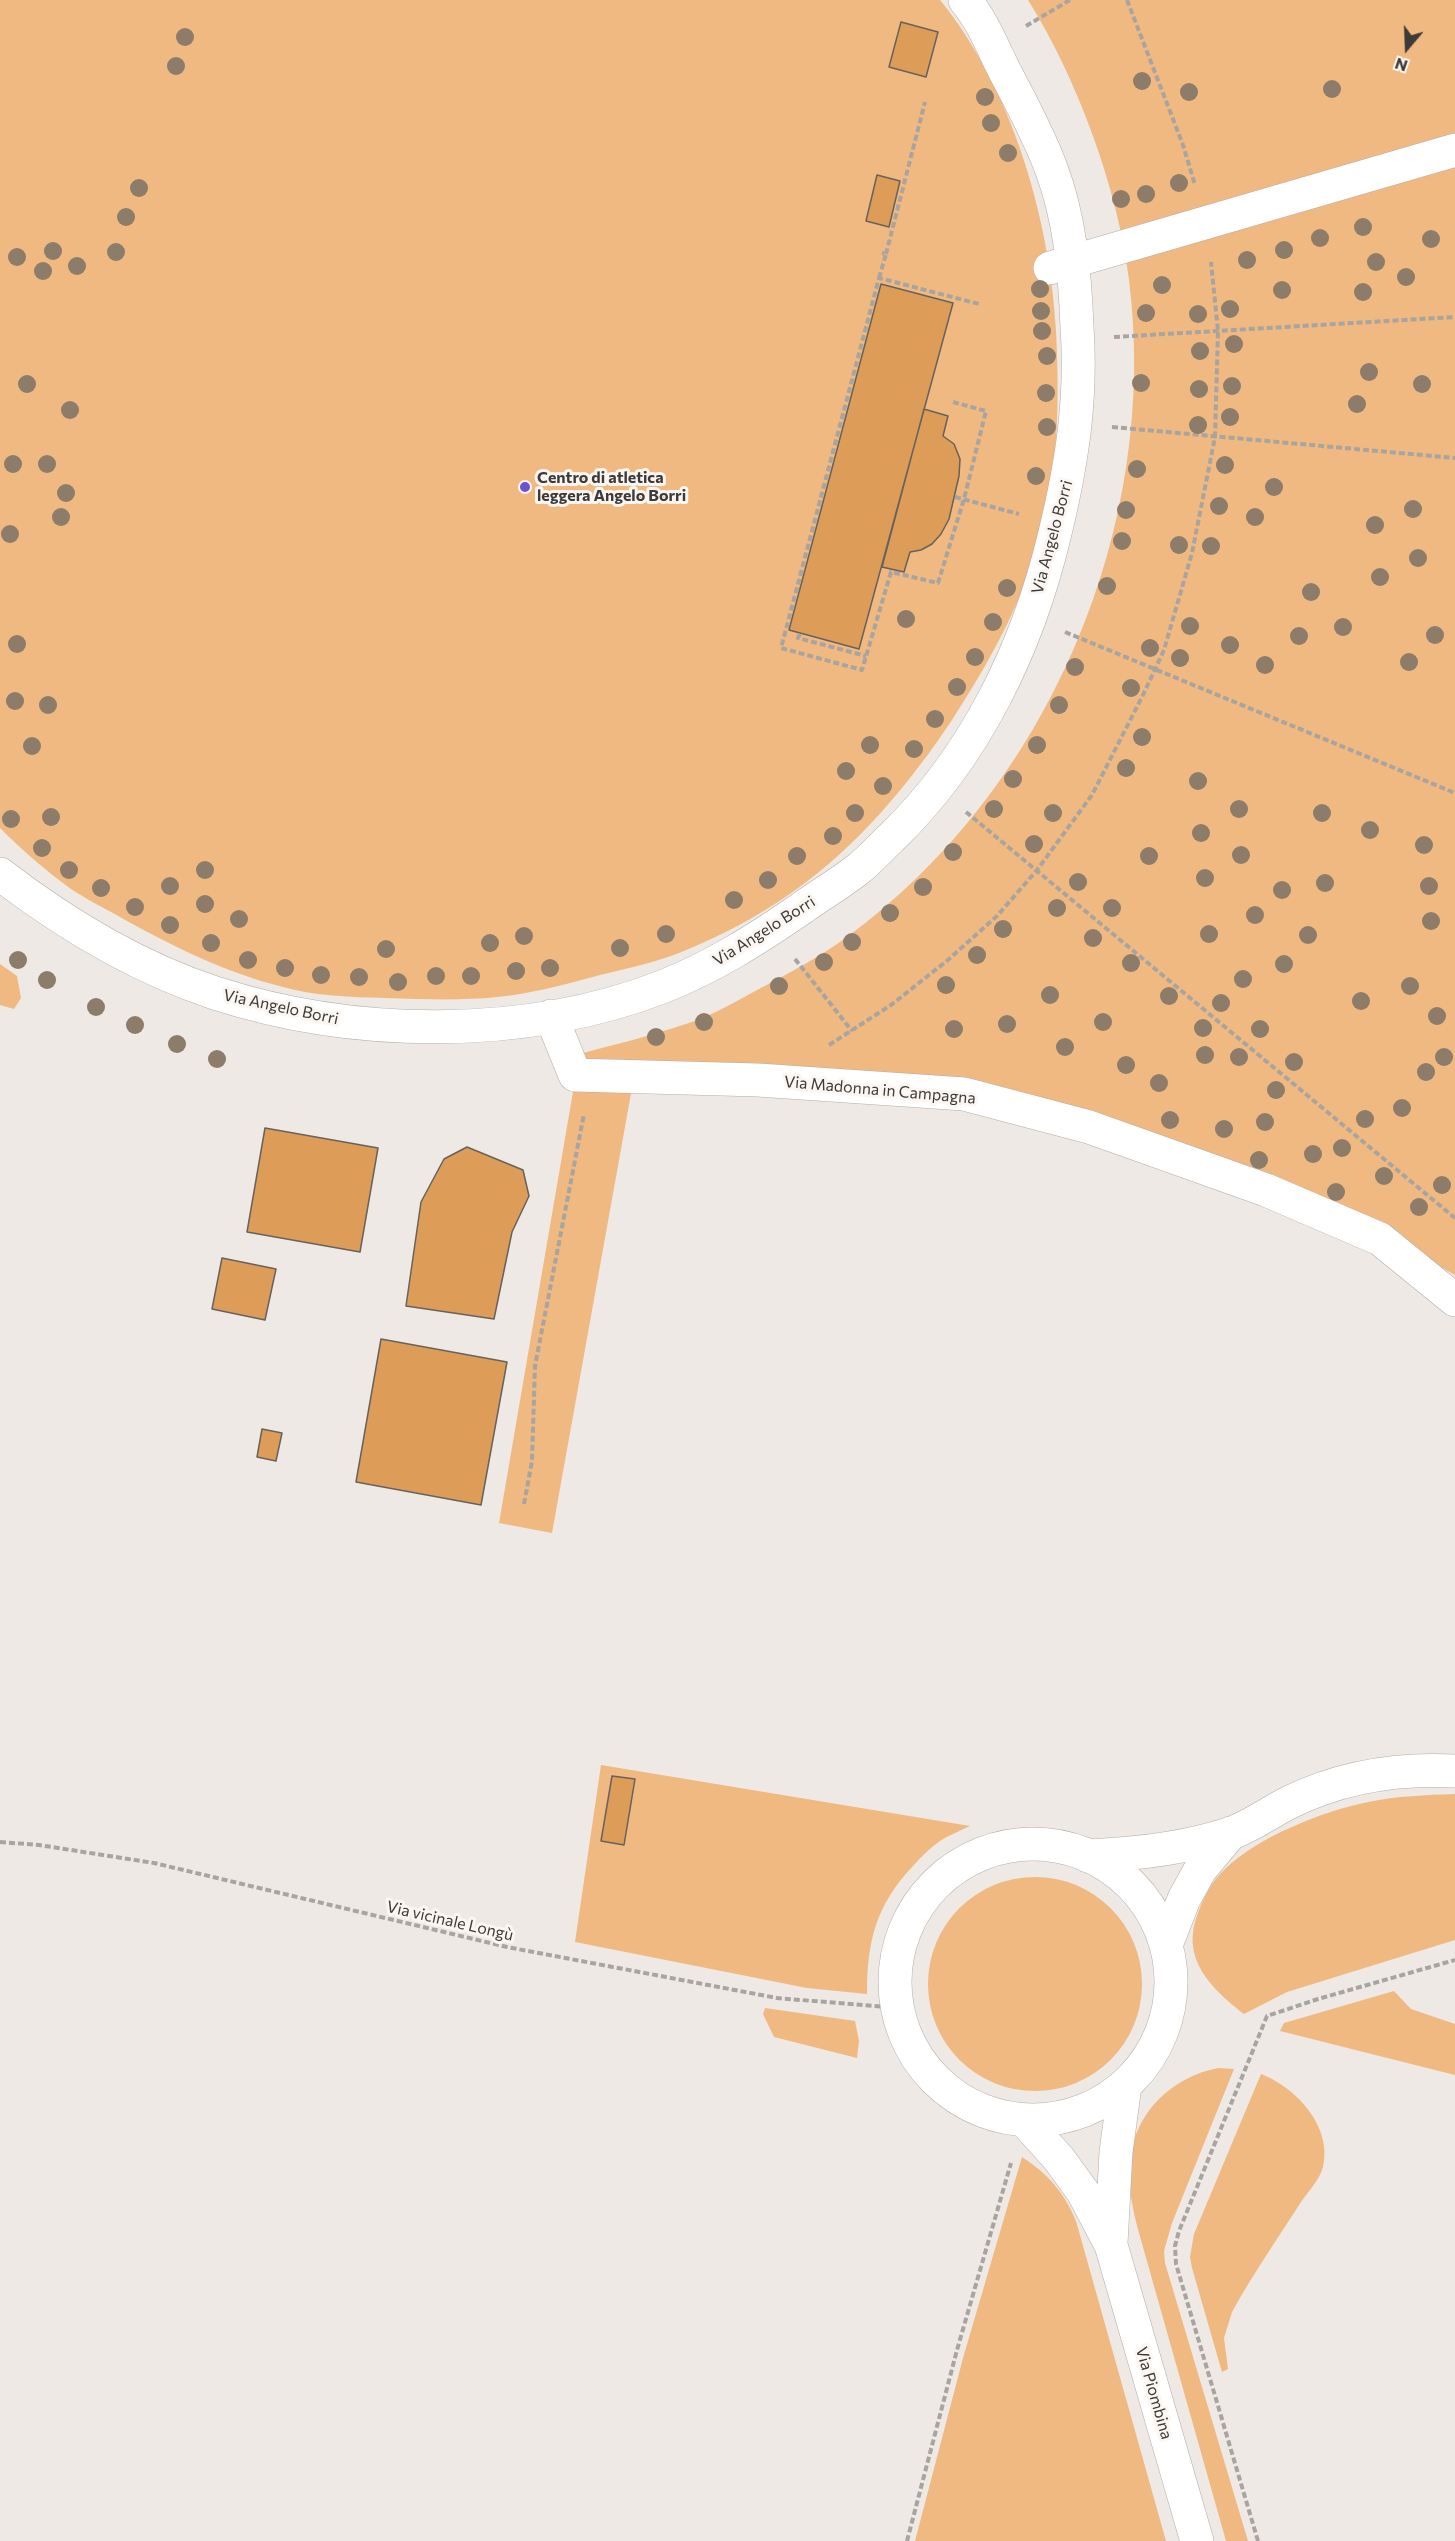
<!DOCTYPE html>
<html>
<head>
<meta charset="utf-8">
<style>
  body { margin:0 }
  #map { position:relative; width:1455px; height:2541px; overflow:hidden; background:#eee9e4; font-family:Commissioner,sans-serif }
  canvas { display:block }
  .north { position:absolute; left:1377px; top:18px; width:60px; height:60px; -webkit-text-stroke:4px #fbf6f1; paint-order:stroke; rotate:199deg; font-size:16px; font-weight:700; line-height:24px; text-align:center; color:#3d3b39 }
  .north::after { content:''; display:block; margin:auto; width:21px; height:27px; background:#3d3b39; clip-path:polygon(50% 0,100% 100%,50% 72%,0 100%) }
</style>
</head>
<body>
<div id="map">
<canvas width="1455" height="2541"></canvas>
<div class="north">N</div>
</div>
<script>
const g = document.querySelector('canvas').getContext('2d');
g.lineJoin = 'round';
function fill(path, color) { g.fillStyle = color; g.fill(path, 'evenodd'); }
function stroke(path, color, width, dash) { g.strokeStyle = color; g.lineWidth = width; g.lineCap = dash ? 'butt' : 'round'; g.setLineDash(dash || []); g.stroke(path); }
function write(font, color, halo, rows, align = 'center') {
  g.font = font + ' Commissioner,sans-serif'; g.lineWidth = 6; g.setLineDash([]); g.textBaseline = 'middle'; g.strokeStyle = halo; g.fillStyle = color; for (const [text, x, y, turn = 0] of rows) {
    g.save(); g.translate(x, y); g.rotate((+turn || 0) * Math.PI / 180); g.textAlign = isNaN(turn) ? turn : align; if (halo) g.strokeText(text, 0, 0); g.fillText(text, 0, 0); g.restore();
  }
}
fill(new Path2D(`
  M 0,0 L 940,0 C 1012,88 1050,219 1056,331 C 1059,394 1059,455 1045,517 C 1030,590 992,658 952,720 C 910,783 857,847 794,891 C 759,916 719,937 679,953 C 650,964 619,970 589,978 C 559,986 528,994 497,997 C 460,1001 422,999 385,998 C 351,997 315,996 283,987 C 224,972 172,946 120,917 C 104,908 86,899 71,889 C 46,871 22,850 0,828 Z
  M 1028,0 L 1455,0 L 1455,1275 L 1421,1256 L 1089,1127 L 568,1057 C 609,1046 651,1036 692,1022 C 715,1014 738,1000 759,989 C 789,973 820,957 847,937 C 1048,790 1160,527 1129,280 C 1118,189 1077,78 1028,0 Z
  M 0,964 L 17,976 L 21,998 L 14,1009 L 0,1005 Z
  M 574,1086 L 632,1088 L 552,1533 L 499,1523 Z
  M 601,1765 L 970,1826 C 960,1831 949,1835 940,1841 C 930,1848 921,1857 913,1866 C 876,1905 867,1941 867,1994 L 807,1988 L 575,1942 ZM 612,1776 L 635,1779 L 623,1845 L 601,1841 Z
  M 1455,1794 L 1455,1940 L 1287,1992 L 1244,2014 C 1212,1989 1181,1960 1197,1916 C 1203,1898 1211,1882 1225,1869 C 1258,1837 1323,1811 1368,1802 C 1397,1796 1426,1795 1455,1794 Z
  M928 1984a107 107 0 1 1 214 0a107 107 0 1 1-214 0Z
  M 1394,1991 L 1411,2009 L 1455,2024 L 1455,2075 L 1280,2031 L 1284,2023 Z
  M 765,2008 L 855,2021 L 859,2041 L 857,2058 L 774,2037 L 763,2014 Z
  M 1218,2068 L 1234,2069 L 1172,2223 L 1164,2251 L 1165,2263 L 1248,2541 L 1226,2541 L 1139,2233 C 1133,2211 1127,2184 1130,2160 C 1135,2112 1172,2077 1218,2068 Z
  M 1261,2074 C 1295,2087 1333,2126 1323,2167 C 1320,2179 1308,2192 1301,2202 C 1278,2238 1253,2274 1232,2312 L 1224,2338 L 1228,2369 L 1222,2372 L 1192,2268 L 1190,2257 L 1194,2234 Z
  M 1022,2157 C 1048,2174 1064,2192 1076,2221 L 1166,2541 L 915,2541 L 963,2358 Z`), '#f0b981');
const building = new Path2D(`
  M 901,22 L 938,32 L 926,77 L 889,67 Z
  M 877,175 L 900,181 L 889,227 L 866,221 Z
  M 881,284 L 953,303 L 859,649 L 789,630 Z
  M 924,409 L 948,416 L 943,436 L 954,444 L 960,459 L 959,476 L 949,519 L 941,534 L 932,544 L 921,550 L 910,552 L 904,572 L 882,567 Z
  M 265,1128 L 378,1148 L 360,1252 L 247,1232 Z
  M 467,1147 L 523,1170 L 529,1196 L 512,1232 L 494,1319 L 406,1306 L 421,1202 L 444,1159 Z
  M 222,1258 L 276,1269 L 265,1320 L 212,1309 Z
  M 381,1339 L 507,1362 L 481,1505 L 356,1482 Z
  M 262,1429 L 282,1433 L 276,1461 L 257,1457 Z
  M 612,1776 L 635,1779 L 624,1845 L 601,1841 Z`);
fill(building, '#dd9d58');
stroke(building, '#66625d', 1.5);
const minor = new Path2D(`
  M 1050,268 L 1455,150
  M 0,874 C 65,924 136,967 215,993 C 354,1038 525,1040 662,987 C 713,967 757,939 802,908 C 820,895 839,884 857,870 C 869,861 880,848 891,838 C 976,756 1028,647 1055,533 C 1072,463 1082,399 1077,327 C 1075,274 1070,218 1051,168 C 1038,133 1019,99 1002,66 C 991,43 981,19 965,0
  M 551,1016 L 575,1075 L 758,1080 L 964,1094 L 1089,1127 L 1266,1190 L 1380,1239 L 1455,1300
  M895 1982a138 138 0 1 1 276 0a138 138 0 1 1-276 0Z
  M 1088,1856 C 1136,1854 1183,1849 1229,1834 C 1250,1827 1270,1812 1290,1802 C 1341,1777 1398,1768 1455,1771
  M 1166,1945 L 1184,1899 L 1200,1870 L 1231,1833
  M 1024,2120 L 1059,2159 L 1083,2192 L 1111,2245 L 1197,2541
  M 1111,2243 L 1116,2152 L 1125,2085`);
stroke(minor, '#b2ada8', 34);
stroke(new Path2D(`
  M 1127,0 L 1183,145 L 1195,185
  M 1026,26 L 1070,0
  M 886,254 L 925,102
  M 879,278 L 886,254 L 882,253
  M 1114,337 L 1455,317
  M 953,402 L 986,411 L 964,499 L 938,583 L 891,572 L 862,670 L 781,648 L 879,278 L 979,304
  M 1112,427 L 1455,458
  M 955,497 L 1019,514
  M 1065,632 L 1455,793
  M 800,634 L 798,638 L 866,656
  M 966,812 L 1455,1218
  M 795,959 L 852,1031
  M 829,1045 L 891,1005 L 948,960 L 997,916 L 1037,870 L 1092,795 L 1143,695 L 1164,650 L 1192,553 L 1215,437 L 1218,331 L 1211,262
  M 524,1504 L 532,1461 L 535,1366 L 584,1114
  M 0,1842 L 39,1845 L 154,1863 L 507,1947 L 777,1998 L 898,2008
  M 907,2541 L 957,2350 L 1011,2163
  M 1258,2541 L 1176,2264 L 1175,2246 L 1179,2231 L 1267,2016 L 1318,1999 L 1455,1960`), '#a8a4a0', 4, [6, 3]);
stroke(minor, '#fff', 33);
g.fillStyle = '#8c7c69';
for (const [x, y] of [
  [185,37],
  [176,66],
  [1142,81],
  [1332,89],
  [1189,92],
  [985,97],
  [991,123],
  [1008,153],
  [1179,183],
  [139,188],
  [1146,194],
  [1121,199],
  [126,217],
  [1363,227],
  [1320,238],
  [1431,239],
  [1284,250],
  [53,251],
  [116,252],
  [17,257],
  [1247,260],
  [1376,262],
  [77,266],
  [43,271],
  [1406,277],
  [1162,285],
  [1040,289],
  [1282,290],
  [1363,292],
  [1230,309],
  [1041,311],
  [1146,313],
  [1198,314],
  [1042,331],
  [1234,344],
  [1200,351],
  [1047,356],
  [1369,372],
  [1141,383],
  [27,384],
  [1422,384],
  [1232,386],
  [1199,389],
  [1046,393],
  [1357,404],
  [70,410],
  [1230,417],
  [1198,425],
  [1047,427],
  [13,464],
  [47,464],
  [1225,465],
  [1137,469],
  [1036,476],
  [1274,487],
  [66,493],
  [1219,506],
  [1413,509],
  [1126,510],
  [61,517],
  [1255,517],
  [1375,525],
  [10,534],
  [1122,541],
  [1179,545],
  [1211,546],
  [1418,558],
  [1380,577],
  [1107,586],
  [1007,588],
  [1311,592],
  [906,619],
  [993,622],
  [1190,626],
  [1343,627],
  [1435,635],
  [1299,636],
  [17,644],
  [1230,645],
  [1150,648],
  [975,657],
  [1180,658],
  [1409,662],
  [1265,665],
  [1075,667],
  [957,687],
  [1131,688],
  [15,701],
  [48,705],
  [1059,705],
  [935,719],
  [1142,737],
  [870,745],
  [1037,745],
  [32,746],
  [914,749],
  [1126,768],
  [846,771],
  [1013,779],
  [1198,781],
  [883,786],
  [994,809],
  [1239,809],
  [855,813],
  [1053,813],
  [1322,813],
  [51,817],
  [11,819],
  [1370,830],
  [1201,833],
  [833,836],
  [1034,844],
  [1424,845],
  [42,848],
  [953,852],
  [1241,855],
  [797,856],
  [1149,856],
  [69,870],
  [205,870],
  [1205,878],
  [768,880],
  [1078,882],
  [1325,883],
  [170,886],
  [1429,886],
  [923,887],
  [101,888],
  [1282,890],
  [734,900],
  [205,904],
  [135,907],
  [1057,908],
  [1112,908],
  [890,913],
  [1255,915],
  [239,919],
  [1431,921],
  [170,925],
  [1003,929],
  [666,934],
  [1209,934],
  [1308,935],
  [524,936],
  [1093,938],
  [852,942],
  [211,943],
  [490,943],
  [620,948],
  [386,949],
  [977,955],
  [18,960],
  [248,960],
  [824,962],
  [1131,963],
  [1284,964],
  [285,968],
  [550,968],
  [516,971],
  [321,975],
  [436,976],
  [471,976],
  [359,977],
  [1243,979],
  [47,980],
  [398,982],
  [946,985],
  [779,986],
  [1410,986],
  [1050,995],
  [1169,996],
  [1361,1001],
  [1221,1003],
  [96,1007],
  [1437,1016],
  [704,1022],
  [1103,1022],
  [1007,1024],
  [135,1025],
  [1203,1028],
  [954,1029],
  [1260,1029],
  [656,1037],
  [177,1044],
  [1065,1047],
  [1205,1055],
  [1239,1057],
  [1444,1057],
  [217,1059],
  [1294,1062],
  [1126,1065],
  [1426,1072],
  [1159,1083],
  [1276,1090],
  [1402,1108],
  [1365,1119],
  [1170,1120],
  [1265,1122],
  [1224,1129],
  [1342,1148],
  [1313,1154],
  [1259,1160],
  [1384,1176],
  [1442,1185],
  [1336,1192],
  [1419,1207]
]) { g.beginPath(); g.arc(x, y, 9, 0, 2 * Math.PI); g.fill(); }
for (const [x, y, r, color] of [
  [525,487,6,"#6c52cb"]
]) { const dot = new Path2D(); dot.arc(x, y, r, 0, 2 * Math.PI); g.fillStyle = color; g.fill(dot); stroke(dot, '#fbf6f1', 2); }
write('bold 16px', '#3d3b39', '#fbf6f1', [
  ["Centro di atletica",537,478],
  ["leggera Angelo Borri",537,496]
], 'left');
write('16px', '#3d3b39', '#fbf6f1', [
  ["Via Angelo Borri",1052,537,-75],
  ["Via Angelo Borri",764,931,-32],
  ["Via Angelo Borri",281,1007,12],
  ["Via Madonna in Campagna",880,1090,5],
  ["Via vicinale Longù",450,1921,13],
  ["Via Piombina",1154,2393,74]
]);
</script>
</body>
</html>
